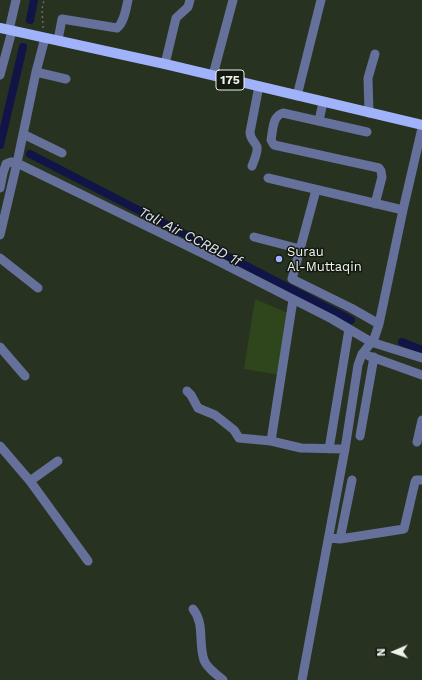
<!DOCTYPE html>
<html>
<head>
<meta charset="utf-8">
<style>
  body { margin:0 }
  #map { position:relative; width:422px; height:680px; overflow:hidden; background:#283221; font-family:"Work Sans",sans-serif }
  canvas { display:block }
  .north { position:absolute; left:374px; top:632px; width:40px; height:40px; -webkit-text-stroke:3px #131810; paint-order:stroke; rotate:268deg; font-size:11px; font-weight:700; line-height:16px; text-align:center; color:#edf4e9 }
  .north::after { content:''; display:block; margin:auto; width:14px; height:18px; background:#edf4e9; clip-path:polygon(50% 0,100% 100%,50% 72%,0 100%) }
</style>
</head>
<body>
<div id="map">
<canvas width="422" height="680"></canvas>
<div class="north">N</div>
</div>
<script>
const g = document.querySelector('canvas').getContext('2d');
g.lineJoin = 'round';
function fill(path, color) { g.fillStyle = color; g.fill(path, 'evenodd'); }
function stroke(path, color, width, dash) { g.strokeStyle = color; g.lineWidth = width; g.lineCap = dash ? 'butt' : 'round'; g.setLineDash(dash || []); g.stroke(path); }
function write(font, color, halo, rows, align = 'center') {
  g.font = font + ' "Work Sans",sans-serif'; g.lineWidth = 3; g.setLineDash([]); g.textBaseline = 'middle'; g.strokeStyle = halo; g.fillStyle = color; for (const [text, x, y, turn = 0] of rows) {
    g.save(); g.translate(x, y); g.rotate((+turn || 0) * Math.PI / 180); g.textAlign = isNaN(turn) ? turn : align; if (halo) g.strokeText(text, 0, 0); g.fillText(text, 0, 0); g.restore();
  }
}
fill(new Path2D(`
  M 255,299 L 290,314 L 280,375 L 244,369 Z`), '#2f461d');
stroke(new Path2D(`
  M 30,20 L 34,0
  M 0,145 L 23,47
  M 30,154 L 351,320
  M 402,342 L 422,350`), '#101446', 8);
stroke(new Path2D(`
  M 43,28 L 42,9 L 44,0`), '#666f60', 1.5, [2, 3]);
stroke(new Path2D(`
  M 9,30 L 16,0
  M 58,40 L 62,19 L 117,28 C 124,23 126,9 128,0
  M 165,64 L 176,18 L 188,7 L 190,0
  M 36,72 L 66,79
  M 0,75 L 12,31
  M 213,75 L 233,0
  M 297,96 L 321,0
  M 369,113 L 368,78 L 375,54
  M 319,121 L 323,102
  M 367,132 L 283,113 C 272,116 273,131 271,140 L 274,145 L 379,168 L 381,171 L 382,177 L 375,204
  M 23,134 L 62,153
  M 252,166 C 254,161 258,152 257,147 C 255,141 250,140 250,132 L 259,86
  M 268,178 L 403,210
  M 0,188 L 3,173 L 6,164 L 11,162 L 17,163 L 210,257 L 332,319 L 371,342 L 422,358
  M 316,190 L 292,279 L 351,308 L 379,324
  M 0,235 L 17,163 L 36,72 L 45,38
  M 254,237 L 300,249
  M 0,258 L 38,288
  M 0,347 L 25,376
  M 369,356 L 422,375
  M 187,391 L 191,395 L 198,408 L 215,415 L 234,430 L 239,438 L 271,441 L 301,448 L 345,449
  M 360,436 L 374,357
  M 271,441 L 293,300
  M 417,442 L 422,420
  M 0,446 L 30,481 L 88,561
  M 329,449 L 349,329
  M 30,481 L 58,461
  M 329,538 L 340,539 L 404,529 L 415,482 L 416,480 L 422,480
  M 340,539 L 352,480
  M 193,609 C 205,624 198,642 204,660 C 207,669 217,674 223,680
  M 302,680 L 345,449 L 358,365 L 362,354 L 374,339 L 379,324 L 403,210 L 422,128`), '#65709b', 9);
stroke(new Path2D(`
  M 0,28 L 165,64 L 422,125`), '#a0b2f9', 10);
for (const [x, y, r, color] of [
  [279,259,4,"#a0b3fd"]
]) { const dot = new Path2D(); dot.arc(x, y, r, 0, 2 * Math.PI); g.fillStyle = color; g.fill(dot); stroke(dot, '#131810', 1.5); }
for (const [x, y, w] of [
  [230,80,28]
]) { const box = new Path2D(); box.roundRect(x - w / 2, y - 10, w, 20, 3); g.fillStyle = '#131810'; g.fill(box); stroke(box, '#edf4e9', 1); }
write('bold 12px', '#edf4e9', null, [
  ["175",230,80]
]);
write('13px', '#edf4e9', '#131810', [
  ["Surau",287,252],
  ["Al-Muttaqin",287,267]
], 'left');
write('italic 14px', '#dee3f5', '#131810', [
  ["Tali Air CCRBD 1f",190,237,27]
]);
</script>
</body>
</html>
